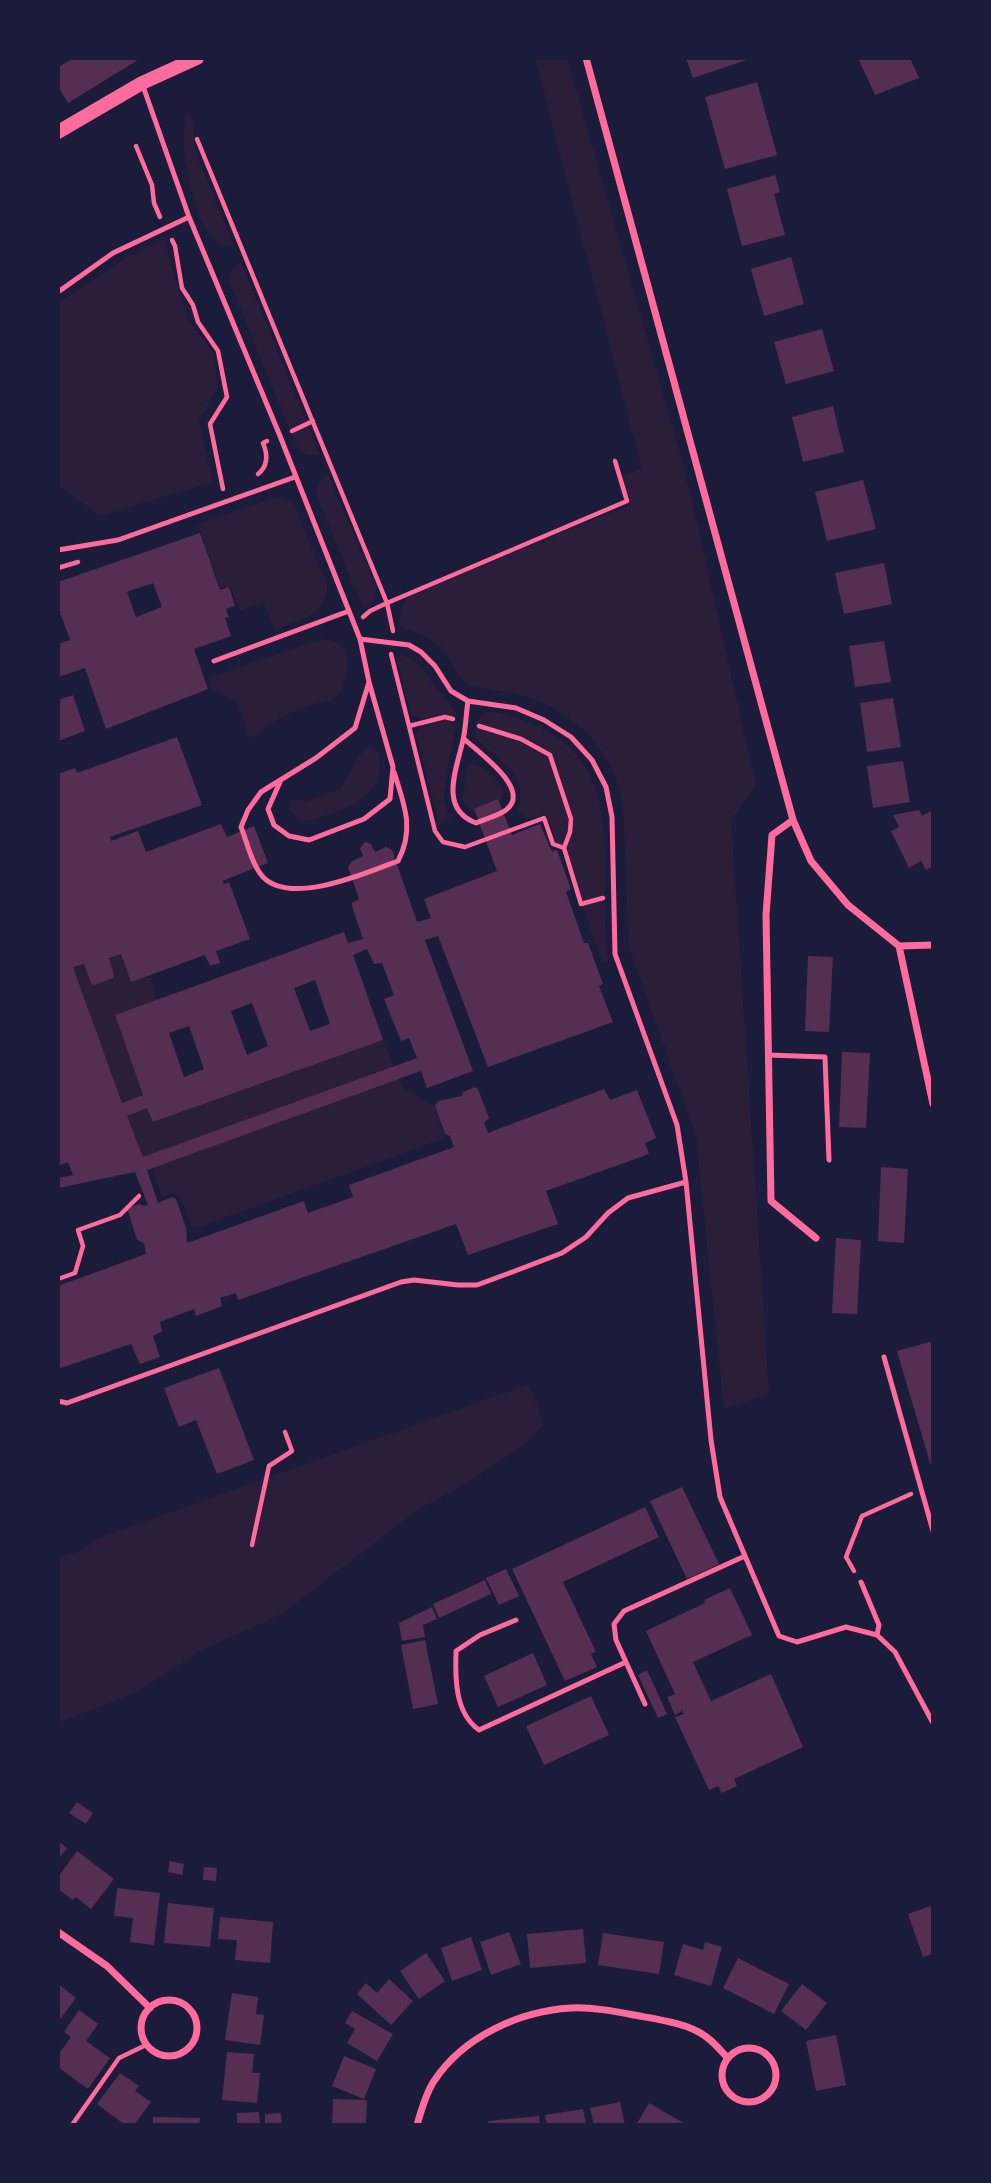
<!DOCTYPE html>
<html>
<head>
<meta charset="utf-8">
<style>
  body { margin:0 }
  #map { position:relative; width:991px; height:2183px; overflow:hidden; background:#1b1b3a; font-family:"Varela Round",sans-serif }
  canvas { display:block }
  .frame { position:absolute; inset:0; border:60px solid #1b1b3a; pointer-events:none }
</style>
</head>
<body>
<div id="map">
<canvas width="991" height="2183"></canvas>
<div class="frame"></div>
</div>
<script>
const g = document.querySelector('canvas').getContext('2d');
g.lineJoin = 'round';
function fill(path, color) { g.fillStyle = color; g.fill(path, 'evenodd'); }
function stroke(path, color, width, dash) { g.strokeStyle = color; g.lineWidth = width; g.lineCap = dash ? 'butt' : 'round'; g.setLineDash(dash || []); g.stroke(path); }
fill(new Path2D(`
  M 535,58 L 567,58 L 686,474 L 756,786 L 731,820 L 769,1394 L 724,1409 L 696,1136 L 629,947 L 623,805 C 616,751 572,709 519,694 C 503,689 481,692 467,683 C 456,676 453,662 445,652 C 434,638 415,632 399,626 L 401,607 L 408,596 L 630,505 L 621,476 L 642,468 Z
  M 187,108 C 196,122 192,139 197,155 L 233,245 C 228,245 222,245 217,242 C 197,229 185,169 184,146 C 183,134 185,121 187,108 Z
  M 165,238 L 171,265 L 188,319 L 214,353 L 218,387 L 199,421 L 213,482 L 101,516 L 58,486 L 58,304 L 124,259 Z
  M 241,262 L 320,455 L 306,455 L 297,447 L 231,286 C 228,276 231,268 241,262 Z
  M 328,474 L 377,588 L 375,601 L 364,609 L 317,498 C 316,487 318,480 328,474 Z
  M 276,497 L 288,500 L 295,506 L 327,585 C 328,616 298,621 274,629 L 264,602 L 239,611 L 230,586 L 220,588 L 198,524 Z
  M 321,639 C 333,640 343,642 346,655 C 349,668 345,693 332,700 C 327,703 318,703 311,705 C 288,712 268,724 250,739 L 237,702 L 218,692 L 213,693 L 208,678 Z
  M 402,655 C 422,661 427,677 439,692 C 445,700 453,704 457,715 C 442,714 423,723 411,715 L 396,656 Z
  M 487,712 C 505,712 521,719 537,726 C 633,769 594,880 609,961 L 603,963 L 562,850 L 557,844 L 546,814 L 530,819 L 517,812 C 532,771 496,763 476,737 C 473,725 475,718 487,712 Z
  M 444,720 L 456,722 L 444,794 L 445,805 L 450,817 L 439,825 L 416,733 L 422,726 Z
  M 368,748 L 372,748 L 378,752 C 386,787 364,801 336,812 C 320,818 296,830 290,806 L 293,798 L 305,802 L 340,789 L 359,756 Z
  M 473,764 C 486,766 500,780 504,793 L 499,803 L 498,800 L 474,809 L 474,812 L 465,806 L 463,797 L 467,768 Z
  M 121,954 L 131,982 L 149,976 L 157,1000 L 115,1015 L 143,1095 L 122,1103 L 73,967 L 84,964 L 91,983 L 94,984 L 113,978 L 114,974 L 109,958 Z
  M 383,1040 L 402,1087 L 434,1106 L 444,1134 L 443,1139 L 196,1228 L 191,1226 L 181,1198 L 172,1193 L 162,1197 L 148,1156 L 143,1157 L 127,1116 L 147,1108 L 154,1122 Z
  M 529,1384 L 544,1424 L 526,1444 L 455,1490 L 420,1508 L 282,1614 L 202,1650 L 137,1692 L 58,1723 L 58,1557 L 76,1553 L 99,1538 Z`), '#2a1e3b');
fill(new Path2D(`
  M 74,58 L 141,58 L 68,103 L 58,87 L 58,67 Z
  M 686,58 L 753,58 L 693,78 Z
  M 858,58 L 910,58 L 919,78 L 875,95 Z
  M 757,82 L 777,155 L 725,169 L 705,97 Z
  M 775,175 L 780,192 L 774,194 L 785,235 L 742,246 L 727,189 Z
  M 791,257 L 804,304 L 764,316 L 751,269 Z
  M 822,329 L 834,371 L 786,384 L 774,342 Z
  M 833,406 L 844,452 L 803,462 L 792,417 Z
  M 863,480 L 876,529 L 827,541 L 815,492 Z
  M 200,533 L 220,590 L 229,587 L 235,606 L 226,609 L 229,617 L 225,618 L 231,636 L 194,649 L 208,689 L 106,729 L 85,668 L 58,677 L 58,644 L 70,640 L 61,615 L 58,616 L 58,582 ZM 153,583 L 162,607 L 136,617 L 127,592 Z
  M 884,563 L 892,604 L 844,614 L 835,573 Z
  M 884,641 L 891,682 L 855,687 L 849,646 Z
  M 73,695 L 85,731 L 58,741 L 58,700 Z
  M 893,698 L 901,747 L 867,752 L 860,703 Z
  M 177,737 L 202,805 L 110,837 L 111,841 L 138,831 L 146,852 L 221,824 L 227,837 L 254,826 L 268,863 L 222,881 L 224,884 L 229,882 L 250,939 L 216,951 L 220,963 L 210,966 L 205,955 L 131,982 L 121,954 L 109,958 L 114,975 L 113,978 L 94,985 L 91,983 L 84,964 L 73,967 L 122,1103 L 143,1095 L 115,1015 L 344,932 L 348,943 L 363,939 L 352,906 L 352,903 L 359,899 L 348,867 L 352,861 L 363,856 L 360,848 L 365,842 L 371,844 L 375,852 L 386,847 L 392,850 L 417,922 L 431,918 L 424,899 L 497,871 L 474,809 L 498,799 L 512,835 L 540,824 L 552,852 L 557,850 L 571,889 L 566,892 L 584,943 L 588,943 L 603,984 L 599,986 L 613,1022 L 488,1067 L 438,936 L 425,940 L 473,1071 L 427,1088 L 421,1071 L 147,1170 L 158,1203 L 172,1197 L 176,1199 L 186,1228 L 187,1243 L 304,1201 L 308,1213 L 353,1197 L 349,1185 L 454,1147 L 450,1136 L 445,1134 L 435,1106 L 438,1101 L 462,1096 L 463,1092 L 475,1087 L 478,1089 L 489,1118 L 484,1123 L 488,1133 L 604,1089 L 610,1100 L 637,1090 L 656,1138 L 645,1143 L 649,1154 L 546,1191 L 558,1224 L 468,1255 L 456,1224 L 238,1300 L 236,1293 L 220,1298 L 222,1306 L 196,1316 L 194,1309 L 160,1322 L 162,1331 L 153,1336 L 160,1357 L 140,1364 L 131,1344 L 58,1369 L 58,1286 L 146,1254 L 144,1243 L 137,1240 L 128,1211 L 131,1207 L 140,1204 L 144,1206 L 148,1205 L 135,1172 L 58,1188 L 58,1178 L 73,1175 L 68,1162 L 58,1166 L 58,774 L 75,768 L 77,773 ZM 367,949 L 374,964 L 382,963 L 394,995 L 384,999 L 401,1041 L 409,1038 L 417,1058 L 143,1157 L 127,1116 L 147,1108 L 153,1122 L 383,1040 L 353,955 ZM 315,980 L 330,1024 L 310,1031 L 294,988 ZM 252,1003 L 268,1046 L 247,1055 L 231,1011 ZM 189,1026 L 204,1069 L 184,1077 L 169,1033 Z
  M 903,761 L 910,802 L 873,808 L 867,766 Z
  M 919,810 L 922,816 L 931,811 L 933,815 L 933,866 L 926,870 L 921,861 L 909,868 L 891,831 L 899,827 L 893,815 Z
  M 808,956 L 833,957 L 829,1032 L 805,1031 Z
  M 842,1052 L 870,1053 L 866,1128 L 839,1127 Z
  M 881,1167 L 908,1169 L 904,1243 L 878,1241 Z
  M 836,1238 L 861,1240 L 857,1314 L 832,1313 Z
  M 933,1341 L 933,1473 L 897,1351 Z
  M 219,1368 L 254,1460 L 217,1474 L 196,1420 L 179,1427 L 164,1388 Z
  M 682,1487 L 719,1564 L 687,1579 L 650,1501 Z
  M 645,1507 L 659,1537 L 563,1582 L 596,1652 L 591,1654 L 597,1667 L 565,1681 L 512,1569 Z
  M 506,1569 L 519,1596 L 499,1605 L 486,1578 Z
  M 485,1580 L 491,1594 L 439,1618 L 433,1604 Z
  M 730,1588 L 752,1635 L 693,1662 L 711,1701 L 771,1674 L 803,1747 L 734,1779 L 737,1786 L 722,1793 L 718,1786 L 709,1790 L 675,1717 L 684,1714 L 682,1711 L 675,1715 L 667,1697 L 675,1694 L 646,1631 L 705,1603 L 704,1600 Z
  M 432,1607 L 437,1619 L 423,1625 L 425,1637 L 402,1641 L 399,1623 Z
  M 425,1640 L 438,1704 L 413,1709 L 401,1645 Z
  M 533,1653 L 547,1685 L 498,1707 L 484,1676 Z
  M 647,1670 L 667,1714 L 658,1718 L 638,1675 Z
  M 591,1696 L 609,1735 L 544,1765 L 526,1726 Z
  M 77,1802 L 93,1813 L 86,1824 L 69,1813 Z
  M 58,1841 L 67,1848 L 58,1860 Z
  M 77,1851 L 114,1879 L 91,1909 L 76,1897 L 73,1900 L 58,1889 L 58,1877 Z
  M 170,1861 L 184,1864 L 182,1875 L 168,1872 Z
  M 204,1867 L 217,1868 L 216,1881 L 203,1880 Z
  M 117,1888 L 160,1893 L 154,1945 L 130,1942 L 133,1918 L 114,1916 Z
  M 168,1903 L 214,1908 L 210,1947 L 164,1943 Z
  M 933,1905 L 933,1954 L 923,1957 L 908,1914 Z
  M 220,1917 L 273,1922 L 270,1963 L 235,1960 L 237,1940 L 218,1939 Z
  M 583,1929 L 586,1963 L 530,1968 L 527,1934 Z
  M 509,1932 L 521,1964 L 491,1975 L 480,1942 Z
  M 603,1933 L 664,1942 L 659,1974 L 598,1965 Z
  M 471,1937 L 482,1970 L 452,1981 L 441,1948 Z
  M 705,1942 L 722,1947 L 711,1986 L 674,1975 L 683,1944 L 703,1950 Z
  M 426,1953 L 445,1981 L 419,1999 L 400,1971 Z
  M 738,1958 L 789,1984 L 774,2014 L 723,1988 Z
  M 389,1979 L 413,2001 L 391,2025 L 357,1994 L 366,1983 L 377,1993 Z
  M 58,1984 L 76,1998 L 58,2022 Z
  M 802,1984 L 827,2003 L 806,2030 L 781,2011 Z
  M 232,1993 L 258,1997 L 256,2014 L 264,2015 L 260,2045 L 225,2040 Z
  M 79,2010 L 98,2024 L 86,2041 L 110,2058 L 88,2089 L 58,2067 L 58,2055 L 71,2037 L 64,2032 Z
  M 352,2011 L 393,2034 L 377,2061 L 347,2043 L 355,2029 L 345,2023 Z
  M 836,2035 L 846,2085 L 816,2091 L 806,2041 Z
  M 227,2052 L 254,2054 L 252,2073 L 260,2073 L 257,2103 L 222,2100 Z
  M 344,2056 L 376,2069 L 364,2099 L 332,2086 Z
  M 120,2073 L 139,2086 L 135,2091 L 151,2102 L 134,2125 L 125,2125 L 97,2104 Z
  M 333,2099 L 367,2100 L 366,2125 L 332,2125 Z
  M 620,2102 L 625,2125 L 594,2125 L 590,2108 Z
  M 649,2103 L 687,2125 L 636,2125 Z
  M 583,2109 L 586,2125 L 547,2125 L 545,2115 Z
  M 259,2112 L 260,2125 L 237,2125 L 237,2113 Z
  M 281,2113 L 282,2125 L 265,2125 L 265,2114 Z
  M 539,2116 L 540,2125 L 489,2125 L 488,2121 Z
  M 153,2117 L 200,2118 L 199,2125 L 153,2125 Z`), '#542f53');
stroke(new Path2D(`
  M 197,139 L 387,603 L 627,501 L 615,461
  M 136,146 L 152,185 L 154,203 L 160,217
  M 172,240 L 175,246 L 182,288 L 193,305 L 198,322 L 218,351 L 227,397 L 210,424 L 223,489
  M 292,431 L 313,421
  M 258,474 C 268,466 268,455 263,443 L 267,441
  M 58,568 L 78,562
  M 363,617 L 370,611 L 387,603 L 393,631
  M 391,654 L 409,726 L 445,717 L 453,719
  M 409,726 L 435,831 L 443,842 L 465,847 L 544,818 L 553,844 L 564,848
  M 479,726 L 521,739 L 550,755 L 571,819 L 570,832 L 564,848 L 581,904 L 603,898
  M 58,1279 L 75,1273 L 83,1246 L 78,1230 L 120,1215 L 139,1196
  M 252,1545 L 269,1466 L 292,1451 L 285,1432
  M 854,1571 L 846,1557 L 862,1516 L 911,1494
  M 72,2125 L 119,2058 L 146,2045`), '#ff6b9d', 4.5);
stroke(new Path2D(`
  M 143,86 L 189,217 L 280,436 L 360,639 L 369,682 L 393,767 L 390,799 L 364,819 L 309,840 L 289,836 L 274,825 L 268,809 L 280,782
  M 58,292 L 113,253 L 189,217
  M 58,550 L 118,540 L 295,477
  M 214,661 L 349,611
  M 369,682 L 355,728 L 316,758 L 261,792 L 248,810 L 241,827 C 247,842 252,865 263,877 C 291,906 366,873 398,861 C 415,829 404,804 394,772
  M 464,739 C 477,751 533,790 506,810 C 498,816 485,819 476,823 C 438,809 457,768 463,740 C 466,727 466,714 468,701
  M 768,1055 L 825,1057 L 829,1160
  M 686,1182 L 711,1440 L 720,1497 L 779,1636 L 797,1642 L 846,1627 L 877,1635 L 895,1652 L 933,1723
  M 884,1357 L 933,1531
  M 58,1401 L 67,1403 L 401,1282 L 414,1280 L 458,1285 L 477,1285 L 515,1271 L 562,1253 L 586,1237 L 608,1213 L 628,1198 L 686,1182 L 677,1125 L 615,954 L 612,817 L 606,787 L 592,760 L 571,737 L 544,720 L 516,708 L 468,701 L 451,691 L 435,666 L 421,652 L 409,645 L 360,639
  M 861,1582 L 879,1625 L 877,1635
  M 516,1620 L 480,1635 L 456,1651 C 455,1679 455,1713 479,1730 L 626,1662
  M 645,1704 L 616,1640 L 614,1624 L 624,1611 L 745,1556`), '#ff6b9d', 5);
stroke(new Path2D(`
  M 586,58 L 793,820 L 811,861 L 848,905 L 899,946 L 933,1104
  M 793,820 L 772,835 L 766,915 L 771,1201 L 816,1238
  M 899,946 L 933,945
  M 58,1932 L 107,1966 L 150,2008
  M141 2028a28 28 0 1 1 56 0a28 28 0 1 1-56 0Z
  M722 2075a27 27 0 1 1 54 0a27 27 0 1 1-54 0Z
  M 417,2125 C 421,2111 426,2093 434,2081 C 463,2037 519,2011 571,2008 C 592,2007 613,2011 634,2015 C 655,2019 688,2023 705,2036 C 714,2042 721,2051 728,2058`), '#ff6b9d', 7);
stroke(new Path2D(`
  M 58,132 L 142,83 L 197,58`), '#ff6b9d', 14);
</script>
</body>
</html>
